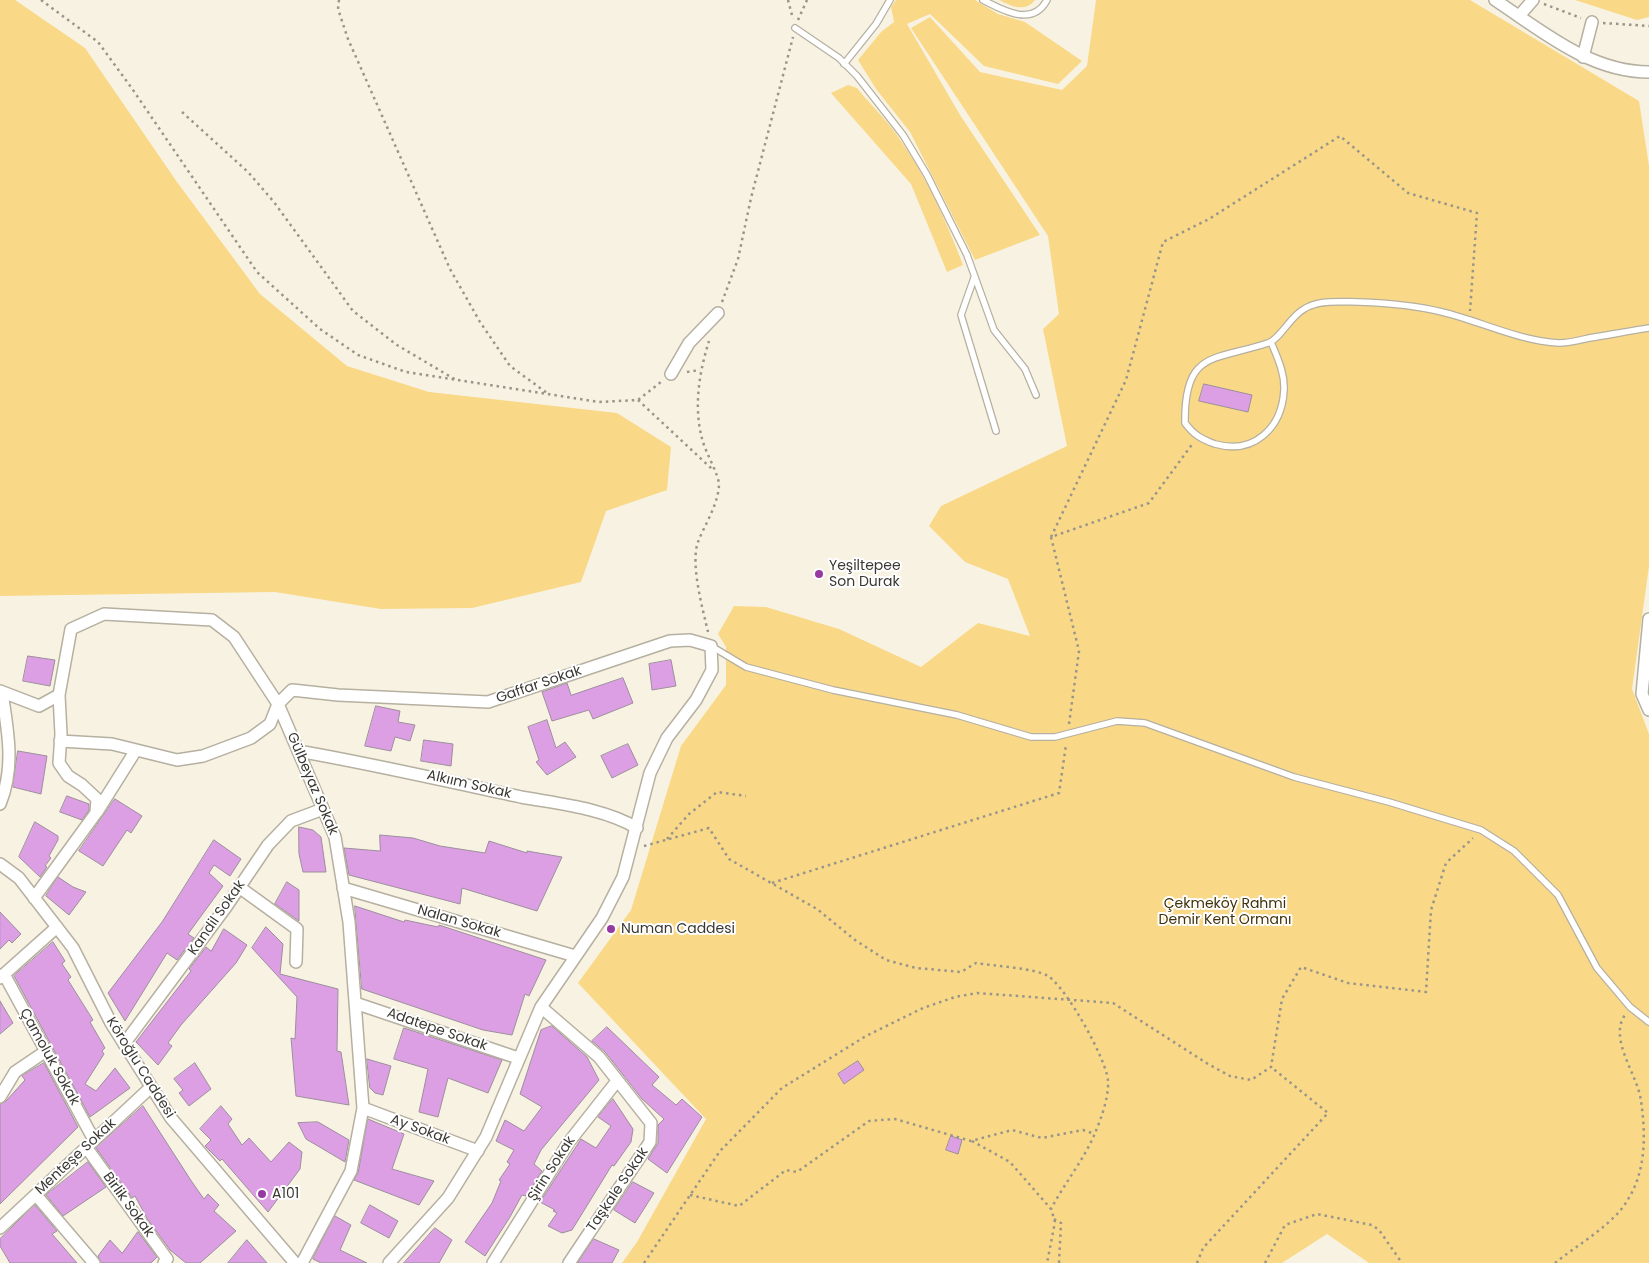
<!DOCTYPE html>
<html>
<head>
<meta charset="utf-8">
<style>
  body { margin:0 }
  canvas { display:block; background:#f8f2e2 }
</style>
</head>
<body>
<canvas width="1649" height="1263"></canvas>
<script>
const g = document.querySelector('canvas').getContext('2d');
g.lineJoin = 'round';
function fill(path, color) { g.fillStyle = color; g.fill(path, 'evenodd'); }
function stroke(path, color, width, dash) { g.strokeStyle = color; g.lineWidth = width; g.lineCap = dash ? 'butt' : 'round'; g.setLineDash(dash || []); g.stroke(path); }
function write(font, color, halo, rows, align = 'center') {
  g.font = font + ' Poppins,sans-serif'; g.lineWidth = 4; g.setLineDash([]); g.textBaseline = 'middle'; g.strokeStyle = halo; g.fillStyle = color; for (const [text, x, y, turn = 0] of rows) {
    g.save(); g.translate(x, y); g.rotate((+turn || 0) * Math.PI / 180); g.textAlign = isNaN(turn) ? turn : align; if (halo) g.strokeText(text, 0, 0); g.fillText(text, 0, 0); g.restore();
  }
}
fill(new Path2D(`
  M 0,0 L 15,0 L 85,48 L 177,182 L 260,294 L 347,366 L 429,392 L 617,413 L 671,447 L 667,490 L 606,511 L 581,582 L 472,608 L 381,609 L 275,592 L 0,596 Z
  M 896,0 L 975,0 L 998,14 L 1025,22 L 1082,61 L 1058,84 L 984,66 L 930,14 L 907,24 L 960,115 L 1040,235 L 975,260 L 910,132 L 876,89 L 858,60 L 881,32 L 894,22 L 891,7 Z
  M 999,0 L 1035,0 C 1025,13 1011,6 999,0 Z
  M 1096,0 L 1470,0 L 1639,101 L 1649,166 L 1649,566 L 1632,689 L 1649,734 L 1649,1263 L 1369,1263 L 1327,1234 L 1282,1263 L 622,1263 L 637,1242 L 706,1119 L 578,983 L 631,910 L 681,746 L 726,685 L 726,647 L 718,634 L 734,606 L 766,607 L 839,629 L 921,667 L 978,623 L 1030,636 L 1008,579 L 965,562 L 929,526 L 941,506 L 1067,446 L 1043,329 L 1059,314 L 1048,236 L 911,28 L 930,17 L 980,72 L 1062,90 L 1087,66 Z
  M 1575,0 L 1649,0 L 1649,17 L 1637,20 Z
  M 848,85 L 857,88 C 870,104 885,118 897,135 C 925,174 946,220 963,265 L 947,272 L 911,184 L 831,93 Z`), '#f9d988');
const building = new Path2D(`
  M 1204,384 L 1252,395 L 1248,412 L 1199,401 Z
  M 28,656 L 55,660 L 50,686 L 23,681 Z
  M 671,660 L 676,686 L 652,690 L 649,664 Z
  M 623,678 L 633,703 L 593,719 L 589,710 L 552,721 L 542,692 L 567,683 L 571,695 Z
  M 376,706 L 400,711 L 398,722 L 415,725 L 410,741 L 395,737 L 391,751 L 365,746 Z
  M 547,720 L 556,748 L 565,742 L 576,757 L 547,775 L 536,762 L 539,760 L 528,727 Z
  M 424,740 L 453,744 L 451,766 L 421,761 Z
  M 628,744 L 638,765 L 612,778 L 601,756 Z
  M 18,751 L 47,756 L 41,794 L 13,787 Z
  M 67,796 L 89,804 L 89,810 L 82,820 L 60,812 Z
  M 115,799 L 142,816 L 131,833 L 127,830 L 103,866 L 79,851 Z
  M 35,822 L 58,836 L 58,840 L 49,856 L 51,858 L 45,866 L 47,867 L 40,877 L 19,857 Z
  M 299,827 L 313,830 L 321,837 L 326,872 L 303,872 L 299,854 Z
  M 380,835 L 413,838 L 440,846 L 485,853 L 489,841 L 527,853 L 527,851 L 562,857 L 537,911 L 462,888 L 460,904 L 349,875 L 344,848 L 380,851 Z
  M 214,840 L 241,859 L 230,876 L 214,865 L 209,873 L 223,886 L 188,934 L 194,938 L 177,960 L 167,953 L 125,1021 L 108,993 L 162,922 Z
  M 58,877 L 73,887 L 86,892 L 69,915 L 46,896 Z
  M 287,882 L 299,890 L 299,921 L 275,904 Z
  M 355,906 L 404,922 L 405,920 L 438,927 L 439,925 L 546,960 L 529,996 L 525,994 L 512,1035 L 483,1030 L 362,989 Z
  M 0,912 L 21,934 L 12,943 L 9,940 L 0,949 Z
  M 266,927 L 283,944 L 280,974 L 338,989 L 337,1051 L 341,1052 L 349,1105 L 296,1096 L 291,1038 L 295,1039 L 297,997 L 252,948 Z
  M 224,929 L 247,945 L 236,963 L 181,1025 L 168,1043 L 172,1046 L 158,1065 L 136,1042 L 191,971 L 189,969 L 206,947 L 211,951 Z
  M 53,942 L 65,961 L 62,964 L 71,977 L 68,980 L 93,1020 L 90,1022 L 105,1048 L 102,1051 L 104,1054 L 85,1084 L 96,1091 L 115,1068 L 130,1088 L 90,1117 L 14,976 Z
  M 0,1001 L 13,1023 L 0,1034 Z
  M 552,1026 L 587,1057 L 599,1080 L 541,1150 L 534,1164 L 542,1171 L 526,1196 L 522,1195 L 510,1217 L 485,1256 L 465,1242 L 492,1203 L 501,1181 L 499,1180 L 510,1164 L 507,1162 L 514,1150 L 496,1141 L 505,1120 L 524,1131 L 542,1107 L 520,1094 L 541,1030 Z
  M 607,1027 L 659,1077 L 652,1085 L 676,1105 L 682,1099 L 702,1117 L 667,1173 L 648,1159 L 658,1143 L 658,1125 L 664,1119 L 642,1099 L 605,1052 L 592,1041 Z
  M 404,1028 L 502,1060 L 488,1093 L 448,1078 L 438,1117 L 419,1112 L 428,1069 L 394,1059 Z
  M 367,1059 L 391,1066 L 383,1095 L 375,1093 L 370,1088 Z
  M 858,1061 L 864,1070 L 844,1084 L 838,1074 Z
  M 44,1063 L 78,1127 L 0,1204 L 0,1104 L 6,1101 L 25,1080 L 22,1076 Z
  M 195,1063 L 211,1089 L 189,1106 L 179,1093 L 183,1090 L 174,1079 Z
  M 613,1099 L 633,1129 L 631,1142 L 614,1166 L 612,1165 L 572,1230 L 562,1233 L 548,1226 L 557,1213 L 553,1211 L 555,1210 L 540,1202 L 581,1139 L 596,1148 L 611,1126 L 598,1117 Z
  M 143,1106 L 192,1182 L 204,1199 L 208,1194 L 219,1205 L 214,1211 L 236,1231 L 200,1263 L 186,1263 L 170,1250 L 148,1220 L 135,1196 L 132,1198 L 96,1148 Z
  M 221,1106 L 232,1119 L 228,1124 L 242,1145 L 249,1138 L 271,1162 L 289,1142 L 302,1152 L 300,1169 L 268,1212 L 222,1159 L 220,1161 L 205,1146 L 211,1140 L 200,1129 Z
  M 368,1119 L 404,1134 L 392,1169 L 434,1181 L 419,1205 L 354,1180 L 358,1173 Z
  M 318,1122 L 349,1140 L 345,1162 L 306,1139 L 298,1123 Z
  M 951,1136 L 962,1140 L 958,1154 L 946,1150 Z
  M 88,1162 L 106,1187 L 63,1216 L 46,1195 Z
  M 633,1182 L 654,1193 L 635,1223 L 614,1210 Z
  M 35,1205 L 57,1231 L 52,1234 L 77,1263 L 10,1263 L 0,1246 L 0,1239 Z
  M 370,1205 L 398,1221 L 389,1238 L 361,1223 Z
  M 335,1216 L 351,1225 L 340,1250 L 367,1263 L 321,1263 L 313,1259 Z
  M 435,1228 L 452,1240 L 439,1263 L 404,1263 Z
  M 138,1232 L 157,1257 L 151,1263 L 101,1263 L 98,1256 L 110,1240 L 122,1253 Z
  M 594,1239 L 619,1250 L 612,1263 L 578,1263 Z
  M 247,1240 L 267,1263 L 228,1263 Z`);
fill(building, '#dd9fe4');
stroke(building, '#9b8f9c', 1);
const lane = new Path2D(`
  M 983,0 C 1004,11 1033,27 1047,0
  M 795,28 L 839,58 L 857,76 L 903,135 L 927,175 L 967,255 L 994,330 L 1025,369 L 1036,395
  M 844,64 L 876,24 L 890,0
  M 974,278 L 961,315 L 996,431
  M 1271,342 C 1277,357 1285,373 1284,390 C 1282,428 1254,455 1215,444 C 1201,439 1194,435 1185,423 C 1184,350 1214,361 1268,343 C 1281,339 1291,313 1310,306 C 1323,300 1345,302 1359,302 C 1387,303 1414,305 1442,312 C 1480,321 1519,341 1559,343 C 1569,343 1580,340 1589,338 C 1609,335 1629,331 1649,328
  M 711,646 L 746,667 L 833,690 L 957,715 L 1031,737 L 1055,737 L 1117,721 L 1145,723 L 1294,777 L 1389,802 L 1481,830 L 1514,851 L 1558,895 L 1597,968 L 1630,1007 L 1649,1022`);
const street = new Path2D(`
  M 1495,0 C 1542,31 1590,72 1649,72
  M 1519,16 L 1533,0
  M 1583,57 L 1592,22
  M 671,374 L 689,343 L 718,313
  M 1649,619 L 1642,694 L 1649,710
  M 0,691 L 39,706 L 59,695 L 71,629 L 104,614 L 212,620 L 234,637 L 278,704 L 335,837 L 349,922 L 363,1108 L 351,1171 L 302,1263
  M 60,741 L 112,744 L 177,760 L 203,756 L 251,738 L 270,724 L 278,704 L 292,690 L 338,695 L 488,702 L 670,641 L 690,640 L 711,646 L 712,670 L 696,700 L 667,738 L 650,773 L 623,877 L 602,918 L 541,1007 L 486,1137 L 448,1198 L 389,1263
  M 298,751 C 373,764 446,781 521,797 C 559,804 603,808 637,828
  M 0,804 C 15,768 8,731 2,693
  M 97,812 L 136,750
  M 0,864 L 19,878 L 73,948 L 111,1023 L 171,1118 L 295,1263
  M 239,887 L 297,929 L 296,962
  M 343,888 L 575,956
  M 34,898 L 96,813 L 97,799 L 82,785 L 68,776 L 59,763 L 61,734 L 59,695
  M 4,974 L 94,1140
  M 0,978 L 57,927
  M 355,1003 L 518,1058
  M 541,1007 L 599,1057 L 651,1123 L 650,1142 L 569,1263
  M 124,1044 L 226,907 L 268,845 L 291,821 L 323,809
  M 0,1097 L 15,1072 L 46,1051
  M 363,1108 L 478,1151
  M 86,1147 L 167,1259 L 164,1263
  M 36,1195 L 94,1263
  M 0,1228 L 151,1087
  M 493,1263 L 569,1142 L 617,1081`);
stroke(lane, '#b6b0a1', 8);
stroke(street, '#b6b0a1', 14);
stroke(new Path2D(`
  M 41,0 L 98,42 L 133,90 L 257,272 L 320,329 L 358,355 L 406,372 L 599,402 L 638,400 L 661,382
  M 339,0 L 338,9 L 348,39 L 450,269 L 480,322 L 510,366 L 547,393
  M 788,0 L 793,19
  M 1544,4 L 1581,18
  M 798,20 L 807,0
  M 1603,23 L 1649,26
  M 182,112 L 248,172 L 274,202 L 353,311 L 397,345 L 456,380
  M 722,302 L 738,259 L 751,198 L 793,37
  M 687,372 L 700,370
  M 638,400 L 712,469
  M 1051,537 L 1126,380 L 1163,242 L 1209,219 L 1340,136 L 1408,193 L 1477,213 L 1470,311
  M 708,632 C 703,610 690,564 698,542 C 705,524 718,505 719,485 C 719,475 706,453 703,442 C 693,409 699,373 709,341
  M 1069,724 L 1079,651 L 1051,537 L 1149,503 L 1193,443
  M 667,839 L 689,814 L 717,792 L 746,796
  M 644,846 L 709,828 L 729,859 L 817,909 L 855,940 L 886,960 L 916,968 L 961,972 L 976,963 C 994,966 1034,968 1048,976 C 1066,987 1107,1060 1108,1081 C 1109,1097 1101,1119 1095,1133 C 1085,1158 1064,1184 1051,1209 L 1055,1222 L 1047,1263
  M 772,883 L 1059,793 L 1066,745
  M 972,1141 L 1010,1162 L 1051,1209
  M 690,1195 L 739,1206 L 786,1170 L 797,1172 L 869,1121 L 895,1119 L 971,1141 L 1012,1130 L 1042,1138 L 1083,1130 L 1095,1134
  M 1054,1219 L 1061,1223 L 1059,1263
  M 644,1263 L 720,1151 L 782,1088 L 866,1036 L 923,1008 L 955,997 L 977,993 L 1113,1003 L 1208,1064 L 1230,1076 L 1251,1080 L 1271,1067 L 1282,999 L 1301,967 L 1348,983 L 1426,992 L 1431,910 L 1446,863 L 1473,838
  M 1197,1263 L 1203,1248 L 1328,1113 L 1271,1067
  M 1265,1263 L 1285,1225 L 1317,1214 L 1372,1225 L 1379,1230 L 1402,1263
  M 1555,1263 C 1577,1245 1613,1225 1627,1201 C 1646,1172 1646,1135 1641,1101 C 1638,1075 1608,1039 1625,1015`), '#99958a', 2.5, [2.5, 4]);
stroke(lane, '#fff', 5.5);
stroke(street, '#fff', 11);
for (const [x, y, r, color] of [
  [819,574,5,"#9739a2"],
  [611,929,5,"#9739a2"],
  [262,1194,5,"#9739a2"]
]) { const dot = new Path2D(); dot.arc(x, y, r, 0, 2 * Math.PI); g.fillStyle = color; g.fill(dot); stroke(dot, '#fff', 2); }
write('14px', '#3a3832', '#fff', [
  ["Yeşiltepee",829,566],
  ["Son Durak",829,582],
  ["Numan Caddesi",621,929],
  ["A101",272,1194]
], 'left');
write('14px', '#3a3832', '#fff', [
  ["Gaffar Sokak",539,685,-19],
  ["Gülbeyaz Sokak",312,784,67],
  ["Alkıım Sokak",469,785,13],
  ["Kandil Sokak",217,918,-55],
  ["Nalan Sokak",459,922,16],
  ["Adatepe Sokak",437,1030,19],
  ["Çamoluk Sokak",49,1057,61],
  ["Köroğlu Caddesi",140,1068,58],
  ["Ay Sokak",420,1130,20],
  ["Menteşe Sokak",76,1157,-43],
  ["Şirin Sokak",552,1169,-57],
  ["Taşkale Sokak",618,1190,-56],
  ["Birlik Sokak",128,1205,54]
]);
write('14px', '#40320a', '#fff', [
  ["Çekmeköy Rahmi",1225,904],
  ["Demir Kent Ormanı",1225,920]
]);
</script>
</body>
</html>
